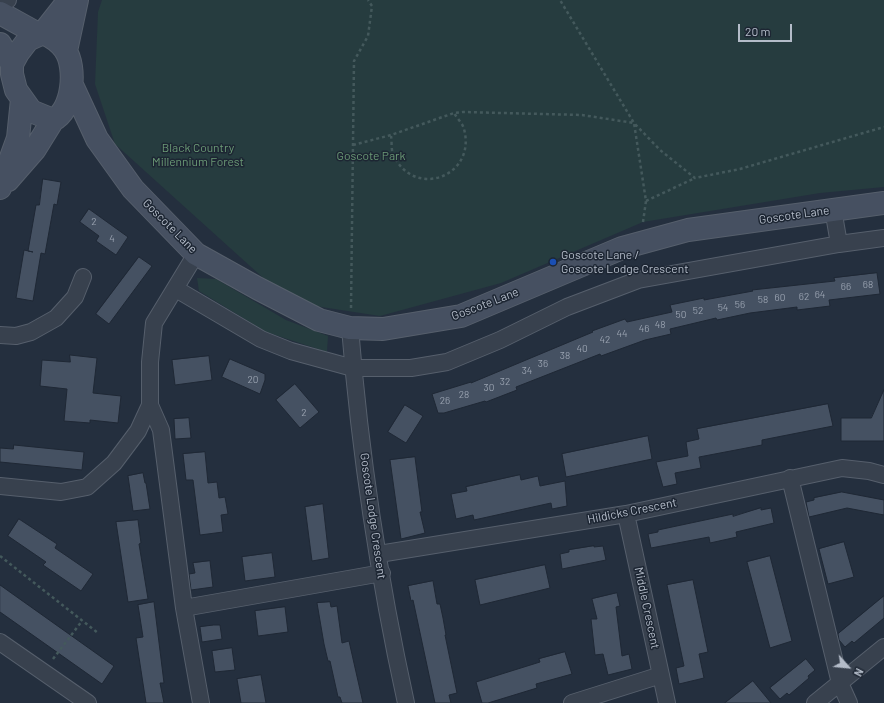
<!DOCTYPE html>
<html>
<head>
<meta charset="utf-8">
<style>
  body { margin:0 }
  #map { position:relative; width:884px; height:703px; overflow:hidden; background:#242f3e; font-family:Barlow,sans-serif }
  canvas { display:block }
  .north { position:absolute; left:828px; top:647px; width:40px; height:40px; -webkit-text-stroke:3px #1d2633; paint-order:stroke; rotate:117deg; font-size:11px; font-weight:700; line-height:16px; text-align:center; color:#b4bcc9 }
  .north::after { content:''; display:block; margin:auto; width:14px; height:18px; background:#b4bcc9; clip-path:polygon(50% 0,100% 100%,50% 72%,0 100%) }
  .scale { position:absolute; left:738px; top:24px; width:54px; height:18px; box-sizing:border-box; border:2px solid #b4bcc9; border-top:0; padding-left:5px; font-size:12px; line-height:14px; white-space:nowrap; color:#b4bcc9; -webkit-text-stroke:3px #1d2633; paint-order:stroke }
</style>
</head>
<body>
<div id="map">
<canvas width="884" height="703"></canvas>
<div class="north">N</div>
<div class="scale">20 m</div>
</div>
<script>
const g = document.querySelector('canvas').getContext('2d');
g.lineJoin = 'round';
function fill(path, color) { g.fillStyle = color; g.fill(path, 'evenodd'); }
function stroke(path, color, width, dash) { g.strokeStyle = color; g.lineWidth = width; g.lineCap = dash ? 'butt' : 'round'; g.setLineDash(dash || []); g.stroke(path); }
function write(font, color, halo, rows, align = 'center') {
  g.font = font + ' Barlow,sans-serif'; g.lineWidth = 3; g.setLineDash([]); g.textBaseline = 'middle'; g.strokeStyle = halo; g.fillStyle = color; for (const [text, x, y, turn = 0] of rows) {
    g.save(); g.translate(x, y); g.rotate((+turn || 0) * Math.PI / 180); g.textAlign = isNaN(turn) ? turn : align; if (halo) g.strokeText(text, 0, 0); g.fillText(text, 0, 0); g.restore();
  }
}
fill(new Path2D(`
  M 102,0 L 884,0 L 884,187 L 820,193 L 643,222 L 501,283 L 380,316 L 315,306 L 271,285 L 115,144 L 95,84 L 98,12 Z
  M 197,278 L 216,279 L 286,320 L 328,336 L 327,352 L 266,332 L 199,291 Z`), '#263c3f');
const building = new Path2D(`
  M 43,179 L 61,182 L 57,205 L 54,204 L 45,254 L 41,253 L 33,301 L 16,298 L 24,250 L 33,252 L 28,251 L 36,205 L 39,205 Z
  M 89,209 L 128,237 L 116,255 L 96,241 L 99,236 L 80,222 Z
  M 139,257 L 152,266 L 109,324 L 96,314 Z
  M 877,273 L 880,294 L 829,300 L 830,306 L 797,310 L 797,307 L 750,313 L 717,320 L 716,318 L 670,329 L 671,334 L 645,340 L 601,356 L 600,354 L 516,387 L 517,390 L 486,402 L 485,401 L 444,413 L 438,413 L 432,394 L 471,382 L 471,383 L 593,332 L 592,331 L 625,319 L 627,322 L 672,312 L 670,305 L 704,298 L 704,300 L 753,291 L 752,290 L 835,281 L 834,278 Z
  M 70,355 L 97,358 L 93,393 L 121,396 L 118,423 L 90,420 L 90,423 L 64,421 L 67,389 L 40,386 L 42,360 L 70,362 Z
  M 209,356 L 212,380 L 175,385 L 172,360 Z
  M 230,359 L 265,374 L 265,380 L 260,394 L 222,377 Z
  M 295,384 L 319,412 L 300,428 L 276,400 Z
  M 884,390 L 884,441 L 841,441 L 841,418 L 871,418 Z
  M 828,404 L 833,426 L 762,440 L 762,445 L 699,457 L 701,468 L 675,473 L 677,484 L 663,487 L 656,462 L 688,456 L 686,442 L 699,439 L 697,429 Z
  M 405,405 L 423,416 L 406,443 L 388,432 Z
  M 189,418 L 191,438 L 175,439 L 174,419 Z
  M 648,436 L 652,459 L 566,477 L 562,454 Z
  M 14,445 L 84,452 L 82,470 L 0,462 L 0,448 L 13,449 Z
  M 205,452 L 208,483 L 217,482 L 219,498 L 225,497 L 228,514 L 221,515 L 223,532 L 200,535 L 193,480 L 186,480 L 183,454 Z
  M 415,457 L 422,512 L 420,512 L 425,533 L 401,539 L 390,460 Z
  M 143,473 L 145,483 L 146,483 L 150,509 L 133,511 L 128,476 Z
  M 520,475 L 521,480 L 538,476 L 540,486 L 565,481 L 567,506 L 552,509 L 551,503 L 474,520 L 473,515 L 456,519 L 451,494 L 467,491 L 466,487 Z
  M 842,492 L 884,500 L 884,515 L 847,508 L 809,517 L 806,502 L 814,500 L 814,498 Z
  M 323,504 L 329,558 L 312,561 L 305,507 Z
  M 761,508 L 761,510 L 771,508 L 774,523 L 736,532 L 737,537 L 710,543 L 709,537 L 651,548 L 648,534 L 658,532 L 658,530 L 733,514 L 733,516 Z
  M 19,519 L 57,544 L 55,548 L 93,574 L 81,591 L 43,565 L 46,562 L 8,536 Z
  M 138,520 L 141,543 L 139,544 L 148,599 L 128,602 L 116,522 Z
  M 844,542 L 854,577 L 828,584 L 819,549 Z
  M 594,546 L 594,547 L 603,546 L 606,560 L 562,569 L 560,554 L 569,552 L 569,550 Z
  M 272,553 L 275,577 L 245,581 L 242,557 Z
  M 770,556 L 792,641 L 770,648 L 747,562 Z
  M 210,561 L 213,587 L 191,590 L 189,574 L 195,573 L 193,563 Z
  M 545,565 L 550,588 L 480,605 L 475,580 Z
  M 693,580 L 708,652 L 699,654 L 704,678 L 679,684 L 676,668 L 684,666 L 667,585 Z
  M 433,581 L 437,604 L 440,604 L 443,618 L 446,635 L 445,635 L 457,693 L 449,695 L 451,703 L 435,703 L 413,600 L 411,601 L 408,586 Z
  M 0,585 L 114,666 L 102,684 L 0,612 Z
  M 617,593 L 620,606 L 616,607 L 622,656 L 629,654 L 632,669 L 608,675 L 603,654 L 595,655 L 591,619 L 597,619 L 592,599 Z
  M 884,596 L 884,618 L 854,643 L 852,641 L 845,647 L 839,640 L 838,634 Z
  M 154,602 L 164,683 L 160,683 L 164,703 L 146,703 L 136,638 L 143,637 L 138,605 Z
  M 330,602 L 331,607 L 337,606 L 342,643 L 349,641 L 363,703 L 342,703 L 340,697 L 338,697 L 330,661 L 328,661 L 324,644 L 317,603 Z
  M 285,607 L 288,632 L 258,636 L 255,611 Z
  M 214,625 L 220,625 L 222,639 L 202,642 L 200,627 Z
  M 232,648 L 235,670 L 215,672 L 212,651 Z
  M 565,652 L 572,674 L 536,684 L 537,688 L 488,703 L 482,703 L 476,682 L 540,662 L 539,659 Z
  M 806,659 L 815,670 L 808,676 L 809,678 L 789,695 L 787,693 L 780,699 L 770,688 Z
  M 261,675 L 266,703 L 241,703 L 237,679 Z
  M 753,681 L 771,703 L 725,703 Z`);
fill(building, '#455162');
stroke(building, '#1f2835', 1);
const street = new Path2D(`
  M 0,1 L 8,0
  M 833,209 L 839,244
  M 176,289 L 261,339 L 291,351 L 353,368 L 411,368 L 447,362 L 500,340 L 567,307 L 638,280 L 839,244 L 884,238
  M 350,328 C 360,453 379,580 406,703
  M 0,335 L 16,336 L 31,332 L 56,318 L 75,297 L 83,277
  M 150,405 L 161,430 L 184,608
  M 790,478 L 840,683 L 849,703
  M 0,486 L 61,492 L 87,487 L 114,463 L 138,431 L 150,405 L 150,362 L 154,323 L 196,254
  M 626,514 L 667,703
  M 379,554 L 626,514 L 842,468 L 869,471 L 884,475
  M 0,642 L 88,703
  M 201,703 L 184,608 L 382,573
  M 572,703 L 661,675
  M 815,703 L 884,647`);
const secondary = new Path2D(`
  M 0,13 L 38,34
  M 43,33 C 52,37 60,42 65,50 C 77,67 73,111 53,120 L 31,111 L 16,90 L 12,74 L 12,64 L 18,53 L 28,40 Z
  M 43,33 L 69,0
  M 0,44 L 12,64
  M 66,51 L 77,0
  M 72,85 L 97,139 L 133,189 L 196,254 L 257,288 L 319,320 L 350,328 L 383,329 L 461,316 L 622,248 L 688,230 L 884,203
  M 8,180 L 35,149 L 53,120
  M 0,188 L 18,138 L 22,99`);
stroke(street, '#565f6c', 18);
stroke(secondary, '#565f6c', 24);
stroke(new Path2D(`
  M 391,136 C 392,141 391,149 393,154 C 413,200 477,177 464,129 C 463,124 457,118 454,113
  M 353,145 L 391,135 L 454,113 L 463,112 L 582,115 L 634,123 L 560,0
  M 646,201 L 695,178
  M 643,222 L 646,201 L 634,123 L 660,150 L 695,178 L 740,169 L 884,127
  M 351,308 L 354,61 L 368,36 L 372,6 L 368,0
  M 0,556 L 98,633
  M 53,659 L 82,621`), '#44595c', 2.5, [3, 3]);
stroke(street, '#38414e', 16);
stroke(secondary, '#465061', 22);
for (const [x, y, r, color] of [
  [553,262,4,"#1a4fb4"]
]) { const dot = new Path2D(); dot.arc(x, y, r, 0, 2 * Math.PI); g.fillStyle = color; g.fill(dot); stroke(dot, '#1d2633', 1.5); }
write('10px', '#98a1af', null, [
  ["2",94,222],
  ["4",112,239],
  ["68",868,285],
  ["66",846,287],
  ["64",820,295],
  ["62",804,297],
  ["60",780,298],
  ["58",763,300],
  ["56",740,305],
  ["54",723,308],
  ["52",698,311],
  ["50",681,315],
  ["48",660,325],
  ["46",644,329],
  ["44",622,334],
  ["42",605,340],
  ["40",582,349],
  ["38",565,356],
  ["36",543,364],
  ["34",527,371],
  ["20",253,380],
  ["32",505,382],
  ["30",489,388],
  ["28",464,395],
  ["26",445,401],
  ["2",304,413]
]);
write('12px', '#6b9a76', '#1d2633', [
  ["Black Country",198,148],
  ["Millennium Forest",198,162],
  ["Goscote Park",371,156]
]);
write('12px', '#b4bcc9', '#1d2633', [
  ["Goscote Lane",794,215,-8],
  ["Goscote Lane",170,226,45],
  ["Goscote Lane",485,304,-21],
  ["Hildicks Crescent",632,511,-11],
  ["Goscote Lodge Crescent",373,516,82],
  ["Middle Crescent",647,608,78]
]);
write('12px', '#b4bcc9', '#1d2633', [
  ["Goscote Lane /",561,255],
  ["Goscote Lodge Crescent",561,269]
], 'left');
</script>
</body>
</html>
